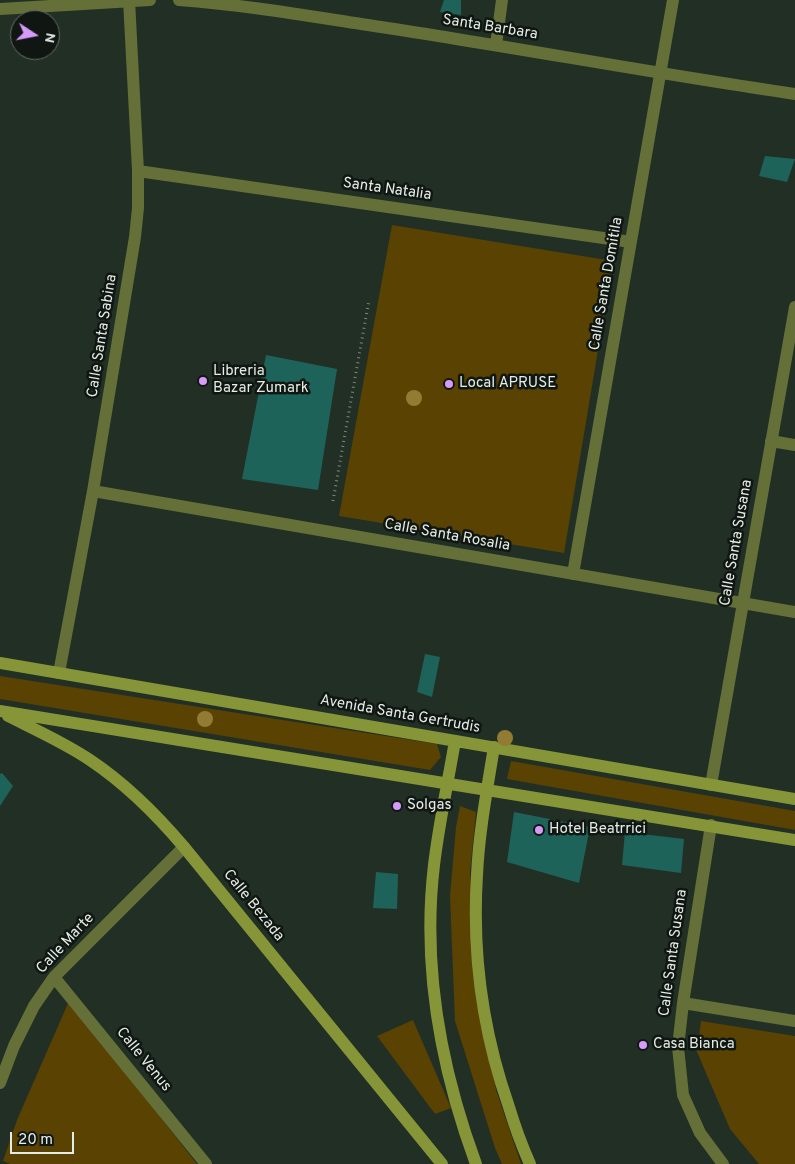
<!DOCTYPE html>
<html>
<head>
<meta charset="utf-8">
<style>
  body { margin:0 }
  #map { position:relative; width:795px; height:1164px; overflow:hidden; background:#222f25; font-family:Overpass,sans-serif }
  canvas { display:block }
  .north { position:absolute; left:10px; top:10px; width:50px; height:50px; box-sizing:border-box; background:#101611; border:1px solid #656c66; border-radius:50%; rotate:101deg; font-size:14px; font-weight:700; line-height:20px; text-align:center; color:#e4ece5 }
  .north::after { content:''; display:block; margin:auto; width:18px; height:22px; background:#d69bfa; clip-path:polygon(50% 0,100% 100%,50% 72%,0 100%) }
  .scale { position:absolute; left:10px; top:1132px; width:64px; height:22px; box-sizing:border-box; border:2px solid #e4ece5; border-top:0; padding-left:6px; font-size:15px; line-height:18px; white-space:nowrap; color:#e4ece5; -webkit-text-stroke:4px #101611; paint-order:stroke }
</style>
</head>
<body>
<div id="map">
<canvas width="795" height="1164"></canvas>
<div class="north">N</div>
<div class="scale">20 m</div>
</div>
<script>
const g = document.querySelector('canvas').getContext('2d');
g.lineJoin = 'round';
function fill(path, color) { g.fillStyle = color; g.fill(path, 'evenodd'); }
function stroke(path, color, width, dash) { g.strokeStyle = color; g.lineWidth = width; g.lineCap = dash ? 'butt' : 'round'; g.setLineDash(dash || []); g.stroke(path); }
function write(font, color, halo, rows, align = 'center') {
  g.font = font + ' Overpass,sans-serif'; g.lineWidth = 5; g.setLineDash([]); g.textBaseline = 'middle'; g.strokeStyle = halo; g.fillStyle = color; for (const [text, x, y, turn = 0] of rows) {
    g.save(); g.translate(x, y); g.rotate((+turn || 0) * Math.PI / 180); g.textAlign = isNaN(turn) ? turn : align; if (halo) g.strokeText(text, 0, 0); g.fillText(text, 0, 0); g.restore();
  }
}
fill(new Path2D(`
  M 392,225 L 613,261 L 564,553 L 339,516 Z
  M 0,676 L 437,744 L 441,757 L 430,770 L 0,699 Z
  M 511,761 L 795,811 L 795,830 L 507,779 Z
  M 460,806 L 476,812 L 470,872 L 476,973 L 496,1090 L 521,1164 L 502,1164 L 495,1148 L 455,1021 L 450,896 L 456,827 Z
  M 69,1001 L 197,1164 L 10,1164 L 3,1161 L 17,1120 Z
  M 413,1020 L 451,1108 L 435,1114 L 377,1036 Z
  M 701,1021 L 795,1036 L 795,1164 L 759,1164 L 730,1129 L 697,1052 Z`), '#594202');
fill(new Path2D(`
  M 444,0 L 461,0 L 461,15 L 440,12 Z
  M 765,156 L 795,159 L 787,182 L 759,176 Z
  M 266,355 L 337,369 L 318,490 L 242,479 Z
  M 425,654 L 440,657 L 432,697 L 417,692 Z
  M 2,773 L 13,786 L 0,806 L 0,774 Z
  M 514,812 L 590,827 L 579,883 L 507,862 Z
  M 625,832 L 684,839 L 681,873 L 622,865 Z
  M 376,872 L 398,874 L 397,909 L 373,908 Z`), '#1e635a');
stroke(new Path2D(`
  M 333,501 L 369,300`), '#7e8880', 3, [1, 4]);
stroke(new Path2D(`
  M 179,0 C 247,5 314,17 381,27 C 519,48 657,74 795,94
  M 0,9 L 150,0
  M 496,45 L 502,0
  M 138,171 L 631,242
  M 771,441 L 795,445
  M 93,491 L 795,612
  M 573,574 L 673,0
  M 59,673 L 93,491 L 135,237 L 138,208 L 138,171 L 129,0
  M 711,785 L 795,307
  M 711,825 L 683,1003 L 678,1047 L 683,1095 L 700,1133 L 723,1164
  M 54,977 L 206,1164
  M 683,1003 L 795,1021
  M 0,1083 L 14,1046 L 34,1006 L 54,977 L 184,847`), '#656f38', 12);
stroke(new Path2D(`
  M 0,663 L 795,799
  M 0,711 L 795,840
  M 8,716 C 36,730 65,743 90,760 C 126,784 156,814 184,847 L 442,1164
  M 455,741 C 448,782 439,823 434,865 C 422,966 441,1069 476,1164
  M 494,747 C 487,790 479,832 477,875 C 472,954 483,1033 509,1107 C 515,1127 522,1146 530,1164`), '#859538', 12);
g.fillStyle = '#927c34';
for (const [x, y] of [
  [414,398],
  [205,719],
  [505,738]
]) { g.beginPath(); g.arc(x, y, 8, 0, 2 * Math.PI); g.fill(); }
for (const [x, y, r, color] of [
  [203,381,5,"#d69bfa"],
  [449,384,5,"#d69bfa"],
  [397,806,5,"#d69bfa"],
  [539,830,5,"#d69bfa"],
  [643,1045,5,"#d69bfa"]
]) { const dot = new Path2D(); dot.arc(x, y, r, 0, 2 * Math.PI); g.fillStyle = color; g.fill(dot); stroke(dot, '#101611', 2); }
write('15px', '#e4ece5', '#101611', [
  ["Santa Barbara",490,28,9],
  ["Santa Natalia",387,190,8],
  ["Calle Santa Domitila",607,284,-80],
  ["Calle Santa Sabina",103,336,-81],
  ["Calle Santa Rosalia",447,536,10],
  ["Calle Santa Susana",737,543,-80],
  ["Avenida Santa Gertrudis",400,715,10],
  ["Calle Bezada",253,906,51],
  ["Calle Marte",66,944,-47],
  ["Calle Santa Susana",674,953,-82],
  ["Calle Venus",143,1060,51]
]);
write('15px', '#e4ece5', '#101611', [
  ["Libreria",213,372],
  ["Bazar Zumark",213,389],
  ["Local APRUSE",459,384],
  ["Solgas",407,806],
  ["Hotel Beatrrici",549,830],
  ["Casa Bianca",653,1045]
], 'left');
</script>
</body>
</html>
